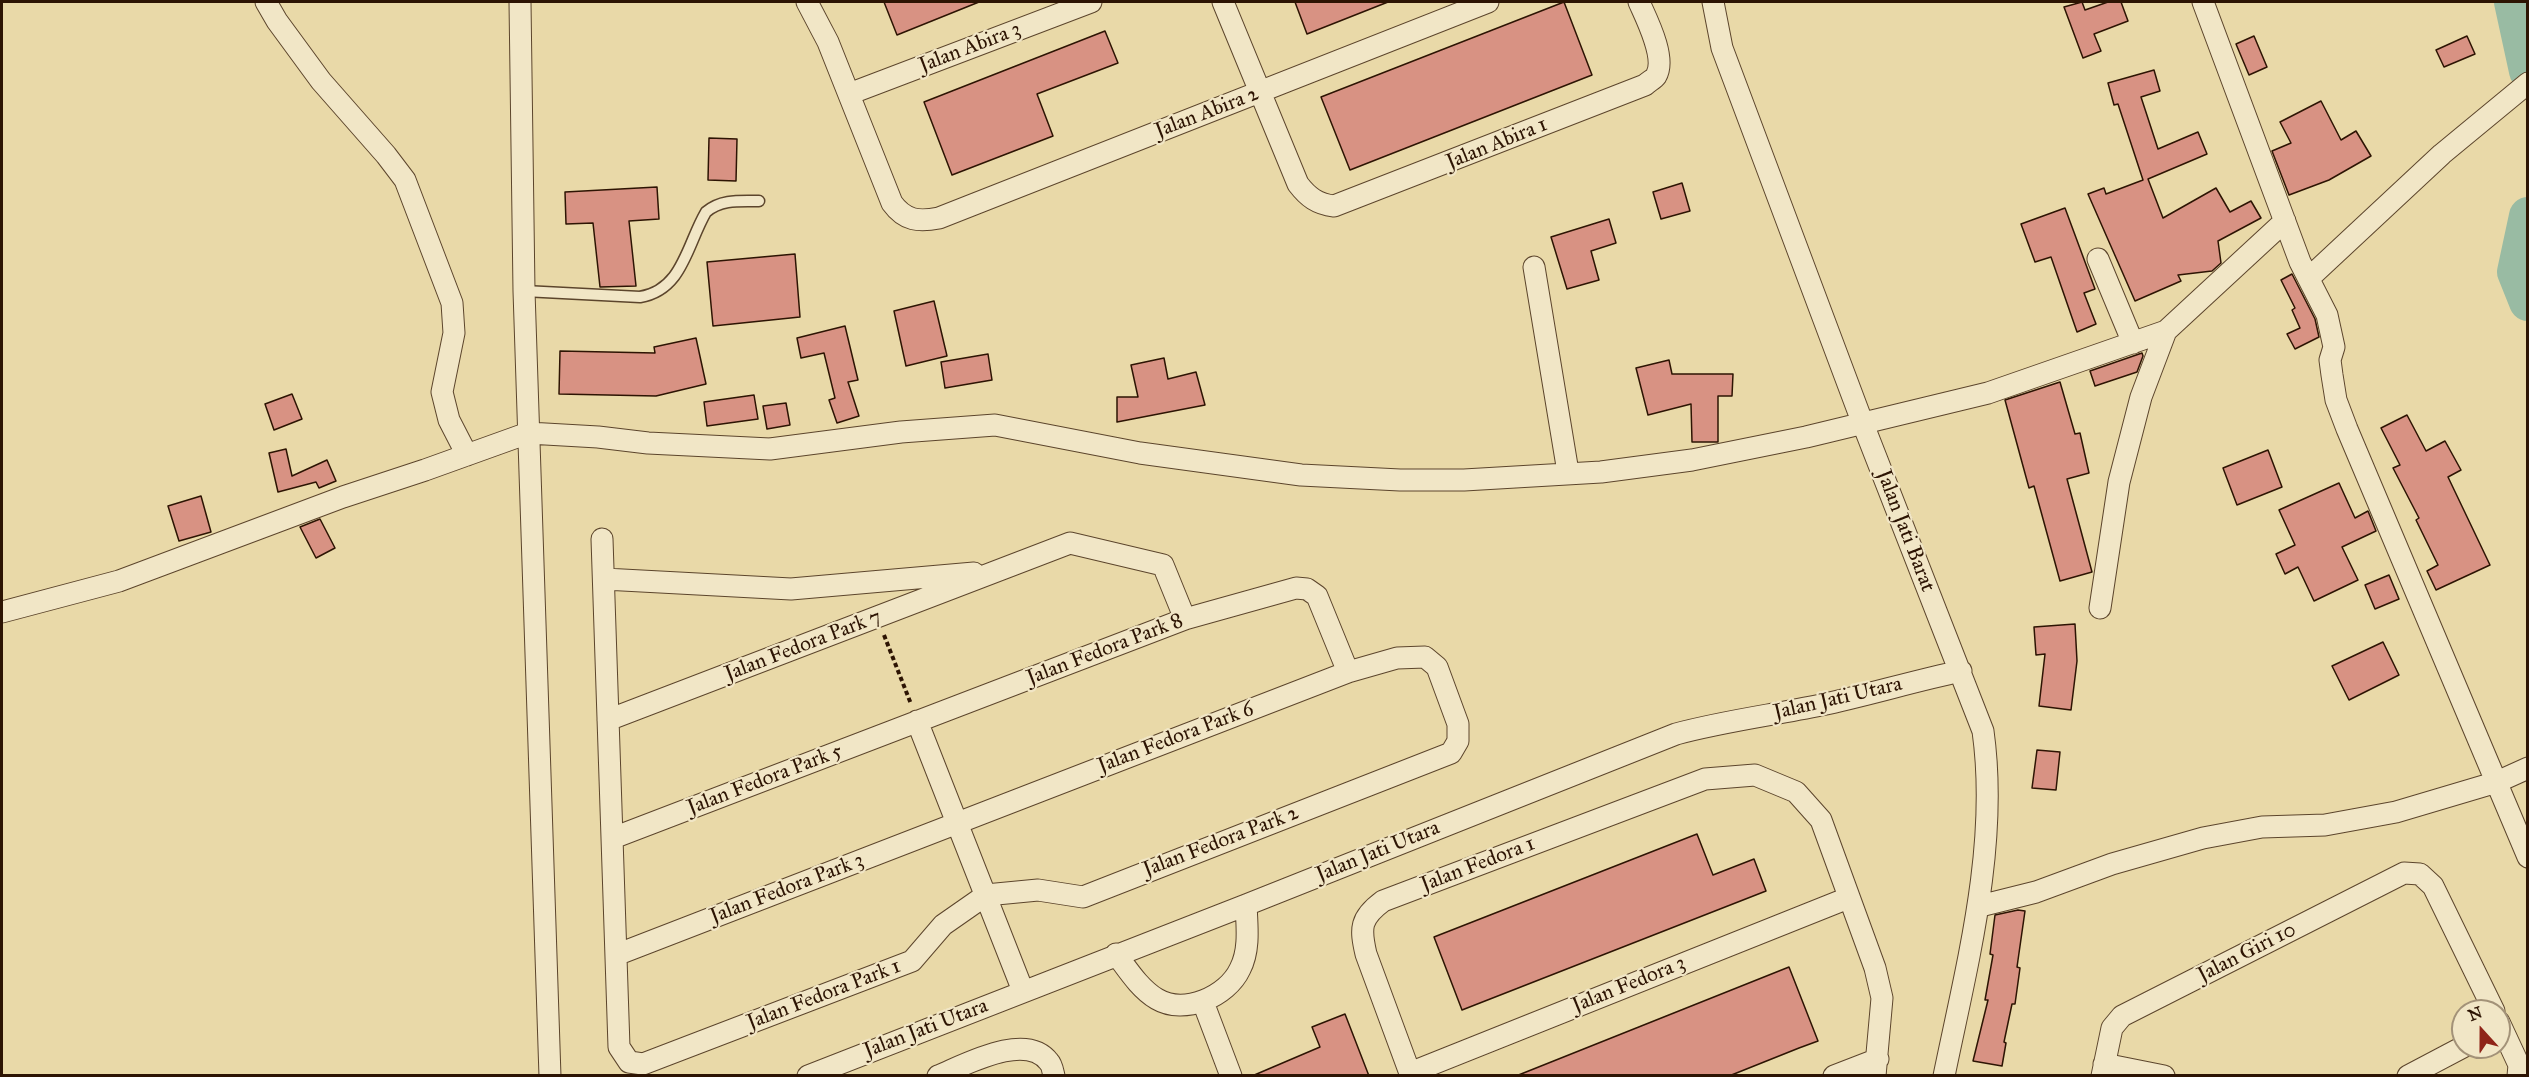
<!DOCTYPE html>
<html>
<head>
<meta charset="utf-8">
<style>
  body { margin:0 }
  #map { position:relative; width:2529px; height:1077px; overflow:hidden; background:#e9d9a8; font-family:"IM FELL Great Primer",serif }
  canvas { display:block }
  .frame { position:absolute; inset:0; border:3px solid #2d1403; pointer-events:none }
  .north { position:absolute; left:2451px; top:999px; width:60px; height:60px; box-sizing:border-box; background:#f1e6c6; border:2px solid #a39278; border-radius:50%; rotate:339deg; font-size:16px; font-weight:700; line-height:24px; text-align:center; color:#2d1403 }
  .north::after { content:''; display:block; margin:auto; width:21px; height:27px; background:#8f2418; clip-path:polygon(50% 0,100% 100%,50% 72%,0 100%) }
</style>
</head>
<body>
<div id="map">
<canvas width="2529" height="1077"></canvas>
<div class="frame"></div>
<div class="north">N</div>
</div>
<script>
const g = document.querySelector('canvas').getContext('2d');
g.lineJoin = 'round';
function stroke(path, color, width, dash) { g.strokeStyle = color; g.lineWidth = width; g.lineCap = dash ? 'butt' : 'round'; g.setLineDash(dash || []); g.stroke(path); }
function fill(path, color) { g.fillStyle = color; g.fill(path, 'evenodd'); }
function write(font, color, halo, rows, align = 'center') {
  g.font = font + ' "IM FELL Great Primer",serif'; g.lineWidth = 4.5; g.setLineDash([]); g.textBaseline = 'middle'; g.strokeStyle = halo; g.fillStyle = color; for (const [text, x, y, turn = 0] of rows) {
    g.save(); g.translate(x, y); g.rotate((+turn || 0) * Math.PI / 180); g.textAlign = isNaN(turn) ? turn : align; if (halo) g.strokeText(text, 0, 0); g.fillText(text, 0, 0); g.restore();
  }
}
stroke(new Path2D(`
  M 2513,2 L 2528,71
  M 2528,216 L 2516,272 L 2528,302`), '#99bba3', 38);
const building = new Path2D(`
  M 884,2 L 979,2 L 897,35 Z
  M 1295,2 L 1388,2 L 1307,34 Z
  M 1564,2 L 1592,75 L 1350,170 L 1321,97 Z
  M 2082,2 L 2085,10 L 2108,2 L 2121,2 L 2128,21 L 2094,34 L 2101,51 L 2083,58 L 2064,7 Z
  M 1105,31 L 1118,63 L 1037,94 L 1053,136 L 952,175 L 924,102 Z
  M 2254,36 L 2267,67 L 2249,75 L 2236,44 Z
  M 2467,36 L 2475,54 L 2444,67 L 2436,50 Z
  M 2154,70 L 2160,91 L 2141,97 L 2158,149 L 2198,132 L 2207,154 L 2148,179 L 2163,218 L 2216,188 L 2230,212 L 2251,201 L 2261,218 L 2218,241 L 2221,263 L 2212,271 L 2178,275 L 2181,281 L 2135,301 L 2088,194 L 2104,188 L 2106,194 L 2143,180 L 2118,104 L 2114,105 L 2108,83 Z
  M 2321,101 L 2341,140 L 2356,131 L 2371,156 L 2329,180 L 2289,195 L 2272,151 L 2291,143 L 2280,122 Z
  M 709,138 L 737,139 L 736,181 L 708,180 Z
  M 1682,183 L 1690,211 L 1661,219 L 1653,192 Z
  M 657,187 L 659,219 L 629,221 L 636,286 L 600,287 L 593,223 L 566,224 L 565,192 Z
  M 2065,208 L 2095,289 L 2084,293 L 2096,324 L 2077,332 L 2051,257 L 2035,262 L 2021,224 Z
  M 1609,219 L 1616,243 L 1591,251 L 1599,280 L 1567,289 L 1551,237 Z
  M 795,254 L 800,317 L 713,326 L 707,262 Z
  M 2292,274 L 2315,319 L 2319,337 L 2295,349 L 2287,334 L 2300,328 L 2292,310 L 2295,308 L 2281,280 Z
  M 934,301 L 947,356 L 906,366 L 894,311 Z
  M 845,326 L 858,380 L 848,382 L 859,416 L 837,423 L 829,400 L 835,398 L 824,353 L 801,358 L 797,338 Z
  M 696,338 L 706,384 L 656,396 L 559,394 L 560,351 L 655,353 L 654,347 Z
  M 2142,353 L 2143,356 L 2137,372 L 2095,386 L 2090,371 Z
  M 988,354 L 992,380 L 945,388 L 941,362 Z
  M 1164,358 L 1168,379 L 1196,372 L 1205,405 L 1117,422 L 1117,397 L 1138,397 L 1131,365 Z
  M 1669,360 L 1672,374 L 1733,374 L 1732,396 L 1718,396 L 1718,442 L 1692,442 L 1691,404 L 1648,415 L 1636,368 Z
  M 2060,382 L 2075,434 L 2080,433 L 2089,473 L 2067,479 L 2092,572 L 2060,581 L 2034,486 L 2029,488 L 2005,400 Z
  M 292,394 L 302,419 L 274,430 L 265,404 Z
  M 754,395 L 758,419 L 707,426 L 704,402 Z
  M 786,403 L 790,425 L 767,429 L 763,406 Z
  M 2407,415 L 2426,451 L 2445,441 L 2461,470 L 2448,477 L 2490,565 L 2436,590 L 2427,571 L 2438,565 L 2416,520 L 2419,518 L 2393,468 L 2400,465 L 2381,428 Z
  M 286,449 L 292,476 L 327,460 L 336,481 L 319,488 L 316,482 L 278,492 L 269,453 Z
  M 2268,450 L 2282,487 L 2237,505 L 2223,468 Z
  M 2339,483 L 2355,518 L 2368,511 L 2376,531 L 2342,547 L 2358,580 L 2314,601 L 2298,567 L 2285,574 L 2276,554 L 2295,545 L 2279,510 Z
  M 201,496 L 211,532 L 179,541 L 168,506 Z
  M 320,519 L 335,548 L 316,558 L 300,527 Z
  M 2389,575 L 2399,599 L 2375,609 L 2365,585 Z
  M 2075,624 L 2077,661 L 2071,710 L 2039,706 L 2045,654 L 2036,655 L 2034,627 Z
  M 2383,642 L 2399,675 L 2349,700 L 2332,666 Z
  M 2037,750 L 2060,752 L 2056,790 L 2032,788 Z
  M 1697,834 L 1713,875 L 1754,859 L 1766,891 L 1462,1010 L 1434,937 Z
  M 2018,910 L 2025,911 L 2017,967 L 2020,968 L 2015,1004 L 2012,1004 L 2004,1042 L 2006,1043 L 2002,1066 L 1973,1061 L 1988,1000 L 1985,1000 L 1993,955 L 1990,954 L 1995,915 Z
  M 1789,967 L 1818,1041 L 1799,1048 L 1729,1076 L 1516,1076 Z
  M 1345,1014 L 1369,1076 L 1252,1076 L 1320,1047 L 1312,1027 Z`);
fill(building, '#d89283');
stroke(building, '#2d1403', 1.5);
const lane = new Path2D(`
  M 524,291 L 640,297 C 683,290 687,244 706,212 C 721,199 740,201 759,201`);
const street = new Path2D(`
  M 266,2 L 277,21 L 321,81 L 386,155 L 405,180 L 452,303 L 454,333 L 442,392 L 449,420 L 467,455
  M 520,2 L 524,291 L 550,1076
  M 807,2 L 828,42 L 892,203 C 905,221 919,222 939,218 L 1488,2
  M 1223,2 L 1298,184 C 1308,197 1317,204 1334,206 L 1645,85 C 1648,82 1654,79 1656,76 C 1667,58 1646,18 1639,2
  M 1713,2 L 1722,48 L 1863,424 L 1983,731 C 1999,845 1967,964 1944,1076
  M 2203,2 L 2300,262 L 2327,315 L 2334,347 L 2330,360 L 2332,375 L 2336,400 L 2347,429 L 2528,857
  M 849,94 L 1091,2
  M 2098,259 L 2133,343
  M 1534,267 L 1568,472
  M 2309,278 L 2442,154 L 2528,83
  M 602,539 L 619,1047 L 629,1062 L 643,1064 L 912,961 L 943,925 L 986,895 L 1038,890 L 1083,897 L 1451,753 L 1458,741 L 1458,724 L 1437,667 L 1425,657 L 1397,658 L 1348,672 L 616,955
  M 604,579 L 791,589 L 974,573
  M 2100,608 L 2119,482 L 2141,397 L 2166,331
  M 2,612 L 119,581 L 343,497 L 425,470 L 528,433 L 598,437 L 648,443 L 770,449 L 901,432 L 995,425 L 1140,453 L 1301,475 L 1400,480 L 1464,480 L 1601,472 L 1692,460 L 1806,437 L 1988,393 L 2166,331 L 2285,221
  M 608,720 L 1070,543 L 1163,565 L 1185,619
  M 917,721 L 1023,991
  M 613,838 L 1185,619 L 1296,588 L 1307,589 L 1317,596 L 1348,672
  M 1980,906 L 2036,892 L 2112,864 L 2203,838 L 2262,827 L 2325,825 L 2396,812 L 2497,782 L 2528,768
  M 1116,954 C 1128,970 1140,989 1157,999 C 1184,1015 1227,997 1240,969 C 1250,950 1247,926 1246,905
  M 1203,1002 L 1231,1076
  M 2499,1022 L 2519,1065 L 2518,1076
  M 2104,1064 L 2164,1076
  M 1410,1073 L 1848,898
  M 808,1076 L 1246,905 L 1676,734 C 1724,721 1773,715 1821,705 C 1868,695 1914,681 1961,671
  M 938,1076 C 965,1065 1026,1031 1049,1062 C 1052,1065 1053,1072 1054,1076
  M 1411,1076 L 1366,954 C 1360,928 1360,918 1383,901 L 1705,779 L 1755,775 L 1796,792 L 1821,820 L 1875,968 L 1882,998 L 1875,1076
  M 1834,1076 L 1878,1059
  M 2102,1076 L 2112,1028 L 2122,1016 L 2404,873 L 2420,874 L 2433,886 L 2494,1011
  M 2408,1076 L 2463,1047`);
stroke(lane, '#5c452c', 13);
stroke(street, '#5c452c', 23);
stroke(new Path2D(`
  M 884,635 L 911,704`), '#2d1403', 4, [4.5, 3]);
stroke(lane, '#f1e6c6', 10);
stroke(street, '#f1e6c6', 21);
write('21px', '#2d1403', '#f1e6c6', [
  ["Jalan Abira 3",970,48,-21],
  ["Jalan Abira 2",1207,113,-21],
  ["Jalan Abira 1",1497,144,-22],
  ["Jalan Jati Barat",1905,531,69],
  ["Jalan Fedora Park 7",803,646,-21],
  ["Jalan Fedora Park 8",1105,650,-21],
  ["Jalan Jati Utara",1838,699,-13],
  ["Jalan Fedora Park 6",1176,738,-21],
  ["Jalan Fedora Park 5",765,780,-21],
  ["Jalan Fedora Park 2",1221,842,-21],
  ["Jalan Jati Utara",1378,852,-22],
  ["Jalan Fedora 1",1478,865,-21],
  ["Jalan Fedora Park 3",787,889,-21],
  ["Jalan Giri 10",2247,953,-27],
  ["Jalan Fedora 3",1629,985,-22],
  ["Jalan Fedora Park 1",824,995,-21],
  ["Jalan Jati Utara",926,1029,-21]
]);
</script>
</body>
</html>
